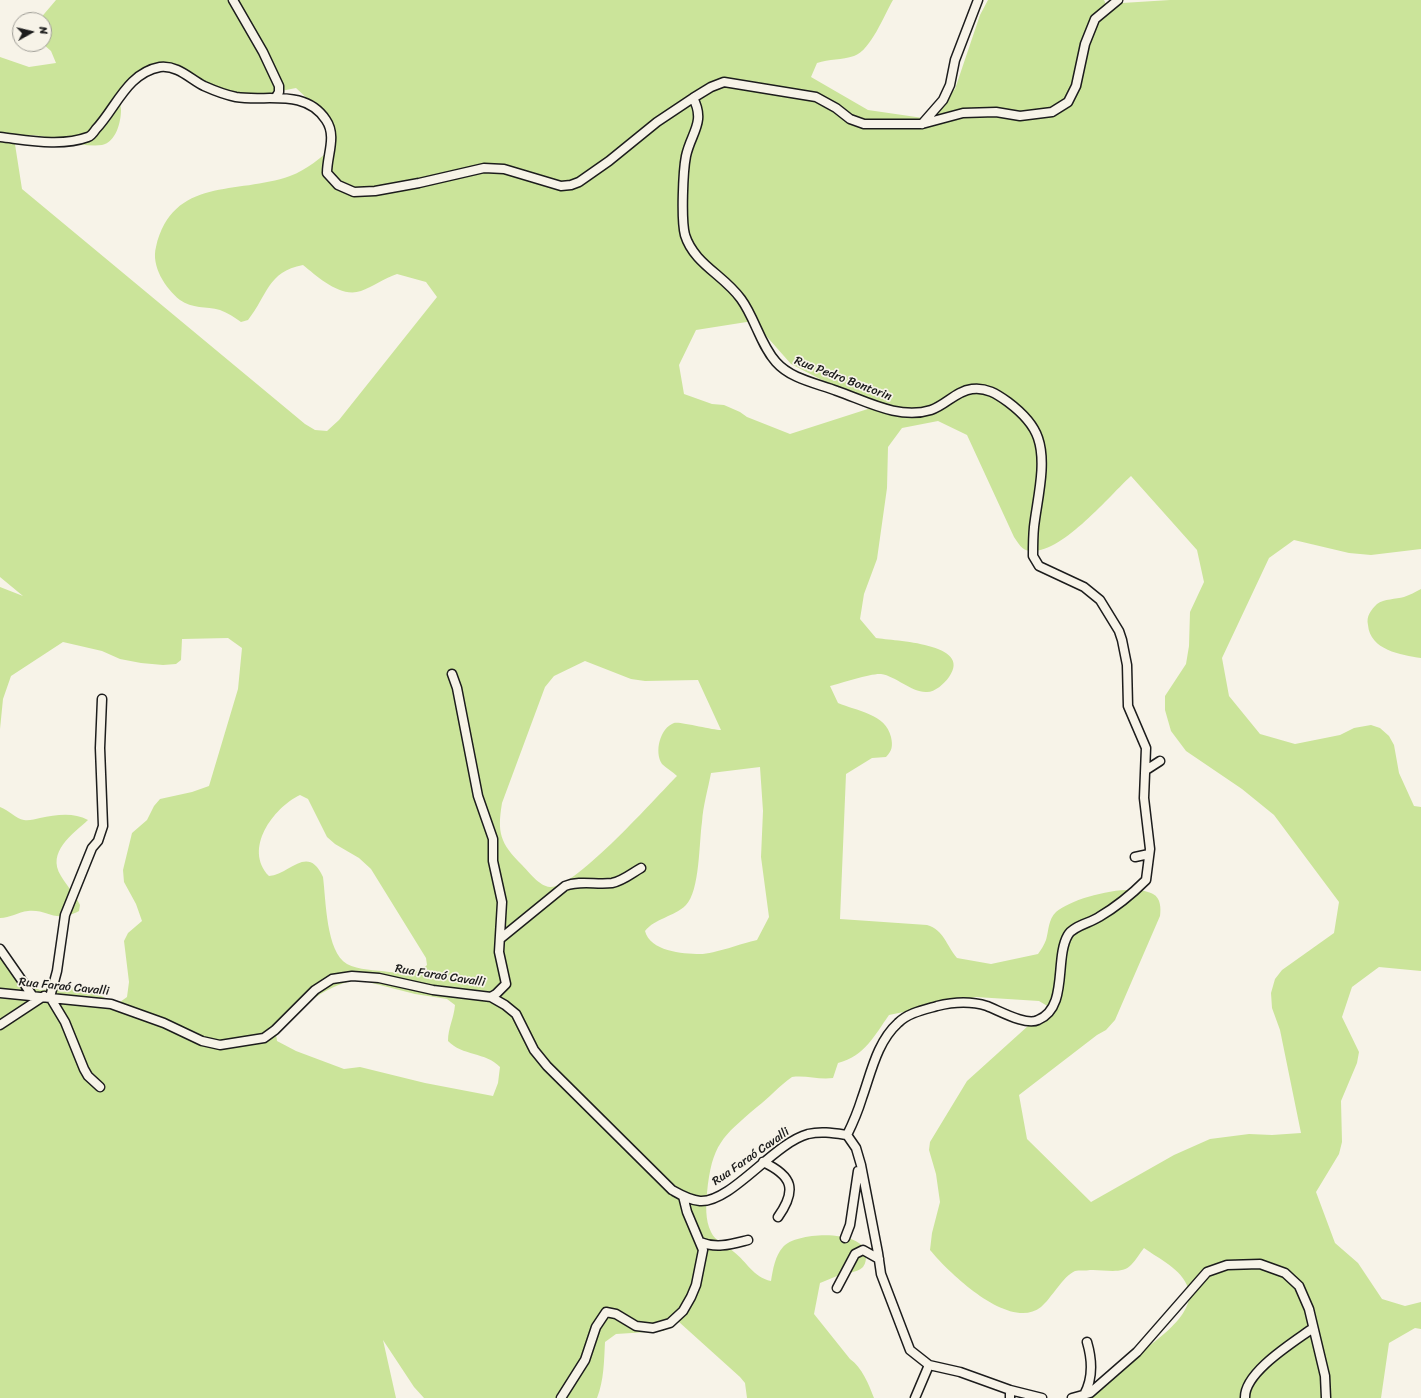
<!DOCTYPE html>
<html>
<head>
<meta charset="utf-8">
<style>
  body { margin:0 }
  #map { position:relative; width:1421px; height:1398px; overflow:hidden; background:#f7f3e8; font-family:Sriracha,sans-serif }
  canvas { display:block }
  .north { position:absolute; left:12px; top:12px; width:40px; height:40px; box-sizing:border-box; background:#f7f3e8; border:1px solid #9f9d96; border-radius:50%; rotate:82deg; font-size:11px; font-weight:700; line-height:16px; text-align:center; color:#1c1c1c }
  .north::after { content:''; display:block; margin:auto; width:14px; height:18px; background:#1c1c1c; clip-path:polygon(50% 0,100% 100%,50% 72%,0 100%) }
</style>
</head>
<body>
<div id="map">
<canvas width="1421" height="1398"></canvas>
<div class="north">N</div>
</div>
<script>
const g = document.querySelector('canvas').getContext('2d');
g.lineJoin = 'round';
function fill(path, color) { g.fillStyle = color; g.fill(path, 'evenodd'); }
function stroke(path, color, width, dash) { g.strokeStyle = color; g.lineWidth = width; g.lineCap = dash ? 'butt' : 'round'; g.setLineDash(dash || []); g.stroke(path); }
function write(font, color, halo, rows, align = 'center') {
  g.font = font + ' Sriracha,sans-serif'; g.lineWidth = 3.5; g.setLineDash([]); g.textBaseline = 'middle'; g.strokeStyle = halo; g.fillStyle = color; for (const [text, x, y, turn = 0] of rows) {
    g.save(); g.translate(x, y); g.rotate((+turn || 0) * Math.PI / 180); g.textAlign = isNaN(turn) ? turn : align; if (halo) g.strokeText(text, 0, 0); g.fillText(text, 0, 0); g.restore();
  }
}
fill(new Path2D(`
  M 56,0 L 893,0 C 884,15 871,50 854,56 C 842,60 829,59 817,63 L 811,77 L 868,110 L 923,118 L 955,89 L 980,15 L 988,0 L 1104,0 L 1106,4 L 1170,0 L 1421,0 L 1421,549 L 1371,555 L 1349,553 L 1294,540 L 1269,558 L 1222,658 L 1229,696 L 1260,734 L 1295,744 L 1340,735 L 1354,728 L 1371,725 L 1380,728 L 1389,736 L 1394,745 L 1399,773 L 1414,806 L 1421,807 L 1421,971 L 1379,967 L 1352,987 L 1342,1017 L 1359,1052 L 1357,1063 L 1341,1101 L 1342,1142 L 1339,1154 L 1316,1192 L 1335,1243 L 1358,1263 L 1382,1299 L 1405,1306 L 1421,1302 L 1421,1329 L 1415,1328 L 1389,1343 L 1381,1398 L 1091,1398 C 1106,1388 1111,1377 1123,1366 C 1141,1350 1198,1318 1188,1288 C 1182,1269 1159,1259 1144,1248 C 1140,1253 1136,1260 1131,1265 C 1122,1275 1102,1269 1090,1270 C 1086,1271 1079,1270 1075,1271 C 1063,1276 1051,1299 1041,1307 C 1010,1332 949,1273 930,1250 L 932,1233 L 940,1202 L 936,1174 L 929,1150 L 930,1142 L 967,1081 L 1049,1007 L 1039,1001 L 976,997 L 889,1015 C 874,1036 865,1056 838,1063 L 833,1078 C 819,1080 806,1075 792,1077 C 779,1086 769,1098 757,1107 C 722,1137 712,1144 707,1193 C 706,1205 705,1220 711,1232 C 715,1241 726,1245 734,1252 C 747,1262 753,1277 771,1281 C 773,1269 775,1256 783,1247 C 796,1231 866,1229 866,1255 C 866,1259 866,1263 863,1267 C 856,1274 845,1272 837,1276 C 831,1278 826,1281 820,1283 L 814,1314 L 850,1359 C 862,1367 869,1385 874,1398 L 747,1398 L 745,1383 L 740,1377 L 679,1322 L 663,1331 L 616,1334 L 605,1342 C 604,1361 604,1380 597,1398 L 424,1398 L 414,1387 L 383,1340 L 396,1398 L 0,1398 L 0,948 L 29,985 L 40,990 L 82,987 L 112,1001 L 120,1002 L 127,997 L 129,982 L 124,941 L 128,933 L 142,921 L 136,904 L 124,882 L 123,870 L 132,833 L 147,820 L 154,806 L 160,799 L 192,792 L 209,786 L 238,689 L 242,648 L 228,638 L 182,639 L 181,660 L 176,664 L 163,665 L 141,663 L 120,659 L 102,651 L 63,642 L 11,676 L 3,699 L 0,729 L 0,587 L 23,596 L 0,577 L 0,57 L 29,67 L 56,63 L 51,51 L 43,44 L 44,20 L 39,20 ZM 155,69 L 188,73 L 221,89 L 249,95 L 261,95 L 296,88 L 329,119 L 333,129 L 335,146 C 321,157 307,170 290,176 C 237,195 173,176 156,247 C 151,266 165,288 180,300 C 192,309 206,306 220,310 C 228,313 234,317 241,322 L 248,320 C 268,295 267,272 303,265 C 318,277 340,298 361,291 C 372,287 385,278 397,274 L 426,282 L 437,297 L 339,420 L 327,431 L 315,430 L 305,424 L 22,189 L 14,138 C 34,127 76,149 102,145 C 116,142 121,122 121,110 C 121,106 119,101 121,97 C 124,89 133,80 138,72 ZM 753,321 L 791,364 L 874,407 L 790,434 L 747,417 L 740,412 L 724,405 L 712,404 L 684,394 L 679,365 L 696,330 ZM 938,421 L 967,435 L 1014,537 C 1018,543 1022,550 1029,551 C 1061,555 1109,496 1131,476 L 1197,550 L 1204,582 L 1190,612 L 1189,646 L 1186,664 L 1165,696 L 1165,710 L 1171,731 L 1186,751 L 1242,789 L 1274,815 L 1339,902 L 1334,933 L 1282,970 L 1275,979 L 1271,993 L 1272,1008 L 1280,1030 L 1301,1133 L 1272,1135 L 1249,1134 L 1210,1139 L 1174,1155 L 1091,1202 L 1027,1139 L 1019,1095 L 1097,1035 L 1106,1030 L 1115,1020 L 1160,916 C 1161,909 1161,898 1153,894 C 1133,882 1073,897 1056,912 C 1048,920 1049,930 1046,940 C 1044,945 1041,950 1038,954 L 991,964 L 957,958 C 946,945 944,930 927,925 L 840,919 L 846,774 L 872,758 L 886,757 C 892,751 893,746 891,737 C 886,714 857,711 838,703 L 830,686 C 841,683 872,673 881,674 C 896,676 912,693 927,692 C 935,692 944,684 949,677 C 974,643 894,641 876,638 L 860,619 L 864,594 L 877,559 L 887,488 L 888,447 L 902,428 ZM 585,661 L 631,679 L 645,681 L 698,680 L 721,730 C 712,730 679,721 674,723 C 660,728 654,752 662,764 C 666,768 673,772 677,776 C 657,796 575,889 550,887 C 539,886 529,872 522,865 C 500,843 497,833 502,803 L 545,687 L 554,676 ZM 760,767 L 763,811 L 761,857 L 769,917 L 757,940 C 742,943 715,954 700,954 C 682,954 650,951 645,931 C 655,918 674,917 686,905 C 700,891 699,842 702,822 C 703,806 708,789 711,773 ZM 300,795 L 308,799 L 327,837 L 335,844 L 359,858 L 371,869 L 426,958 L 427,965 C 420,974 399,973 389,972 C 376,970 358,970 347,964 C 326,952 326,900 323,877 C 308,843 289,875 269,876 C 243,849 273,808 300,795 ZM 356,980 L 364,981 L 415,994 L 447,999 L 455,1005 C 454,1018 448,1028 448,1041 C 462,1056 486,1052 500,1067 L 498,1083 L 493,1096 L 425,1083 L 360,1067 L 344,1069 L 296,1051 L 277,1041 L 276,1034 C 296,1009 324,986 356,980 Z
  M 1421,589 L 1421,658 C 1401,655 1370,650 1368,625 C 1366,616 1371,610 1377,604 C 1384,599 1396,599 1404,597 C 1410,595 1415,592 1421,589 Z
  M 0,807 C 9,810 16,819 24,820 C 29,821 35,819 40,818 C 56,815 73,812 88,820 C 73,834 46,852 61,876 C 67,886 75,894 80,905 L 79,911 C 54,924 49,909 28,911 C 18,912 10,918 0,918 Z`), '#cbe49a');
const street = new Path2D(`
  M 233,0 L 263,52 L 279,86 L 279,92 L 276,97
  M 693,98 C 706,122 691,133 686,156 C 683,171 681,220 685,235 C 694,264 724,275 741,299 C 755,318 760,344 776,362 C 791,379 816,383 837,391 C 866,401 899,420 931,410 C 946,405 956,391 972,389 C 986,387 997,394 1008,402 C 1020,411 1033,423 1038,438 C 1047,464 1037,500 1034,527 C 1033,537 1033,546 1033,556 L 1039,566 L 1084,587 L 1100,600 L 1119,631 L 1122,640 L 1127,665 L 1128,706 L 1146,748 L 1144,798 L 1150,849 L 1146,880 C 1132,894 1116,907 1099,917 C 1090,923 1073,926 1068,935 C 1054,959 1069,1007 1038,1020 C 1026,1026 1000,1011 987,1006 C 971,1001 953,1002 937,1006 C 923,1010 908,1013 898,1023 C 877,1042 871,1073 862,1098 C 858,1111 853,1123 847,1135
  M 922,124 L 943,100 L 950,85 L 955,60 L 978,0
  M 0,137 C 27,140 61,147 88,137 C 91,136 94,132 96,129 C 116,108 127,73 160,67 C 178,65 190,79 204,86 C 213,90 226,95 236,97 C 266,102 305,88 326,120 C 337,136 327,155 327,173 L 338,185 L 354,192 L 375,191 L 419,183 L 484,168 L 504,169 L 561,186 L 571,185 L 579,182 L 609,161 L 657,122 L 693,98 L 711,87 L 724,82 L 816,97 L 836,108 L 850,119 L 864,124 L 922,124 L 963,113 L 996,112 L 1020,116 L 1052,112 L 1068,102 L 1076,86 L 1085,44 L 1095,19 L 1118,0
  M 452,674 L 457,688 L 478,796 L 493,839 L 493,861 L 502,902 L 499,952 L 506,984 L 496,994 L 491,997
  M 1146,770 L 1160,761
  M 1135,857 L 1149,854
  M 500,939 L 565,886 C 580,880 596,885 612,883 C 623,881 632,873 641,868
  M 0,949 L 32,995
  M 0,993 L 111,1004 L 164,1023 L 202,1041 L 220,1045 L 264,1038 L 275,1030 L 315,990 L 332,979 L 352,976 L 379,978 L 433,990 L 491,997 L 505,1005 L 516,1014 L 534,1050 L 547,1066 L 672,1190 C 681,1195 689,1200 700,1201 C 731,1203 774,1143 808,1134 C 821,1131 833,1133 847,1135
  M 0,1025 L 44,996
  M 100,1087 L 88,1076 L 84,1069 L 65,1022 L 50,997 L 57,971 L 65,915 L 92,848 L 98,841 L 103,826 L 100,748 L 102,699
  M 847,1135 L 856,1148 L 861,1165 L 878,1253 L 881,1274 L 910,1350 L 929,1365 L 960,1372 L 1010,1390 L 1042,1398
  M 763,1162 C 793,1176 797,1190 778,1217
  M 845,1238 L 850,1225 L 858,1171
  M 700,1242 C 717,1249 732,1244 748,1240
  M 837,1288 L 855,1254 L 863,1250 L 879,1259
  M 1084,1395 C 1093,1379 1092,1359 1087,1342
  M 561,1398 L 585,1360 L 596,1327 L 606,1312 L 616,1314 L 636,1326 L 653,1328 L 670,1323 L 683,1311 L 691,1297 L 696,1285 L 703,1250 L 687,1212 L 683,1196
  M 915,1398 L 929,1365
  M 1010,1398 L 1010,1390
  M 1072,1398 L 1090,1393 L 1137,1352 L 1207,1272 L 1227,1265 L 1260,1264 L 1285,1273 L 1299,1286 L 1309,1309 L 1325,1376 L 1326,1398
  M 1245,1398 C 1244,1372 1294,1342 1313,1328`);
stroke(street, '#1c1c1c', 11);
stroke(street, '#f7f3e8', 8);
write('12px', '#1c1c1c', '#f7f3e8', [
  ["Rua Pedro Bontorin",843,379,21],
  ["Rua Faraó Cavalli",440,976,9],
  ["Rua Faraó Cavalli",64,987,6],
  ["Rua Faraó Cavalli",751,1157,-35]
]);
</script>
</body>
</html>
